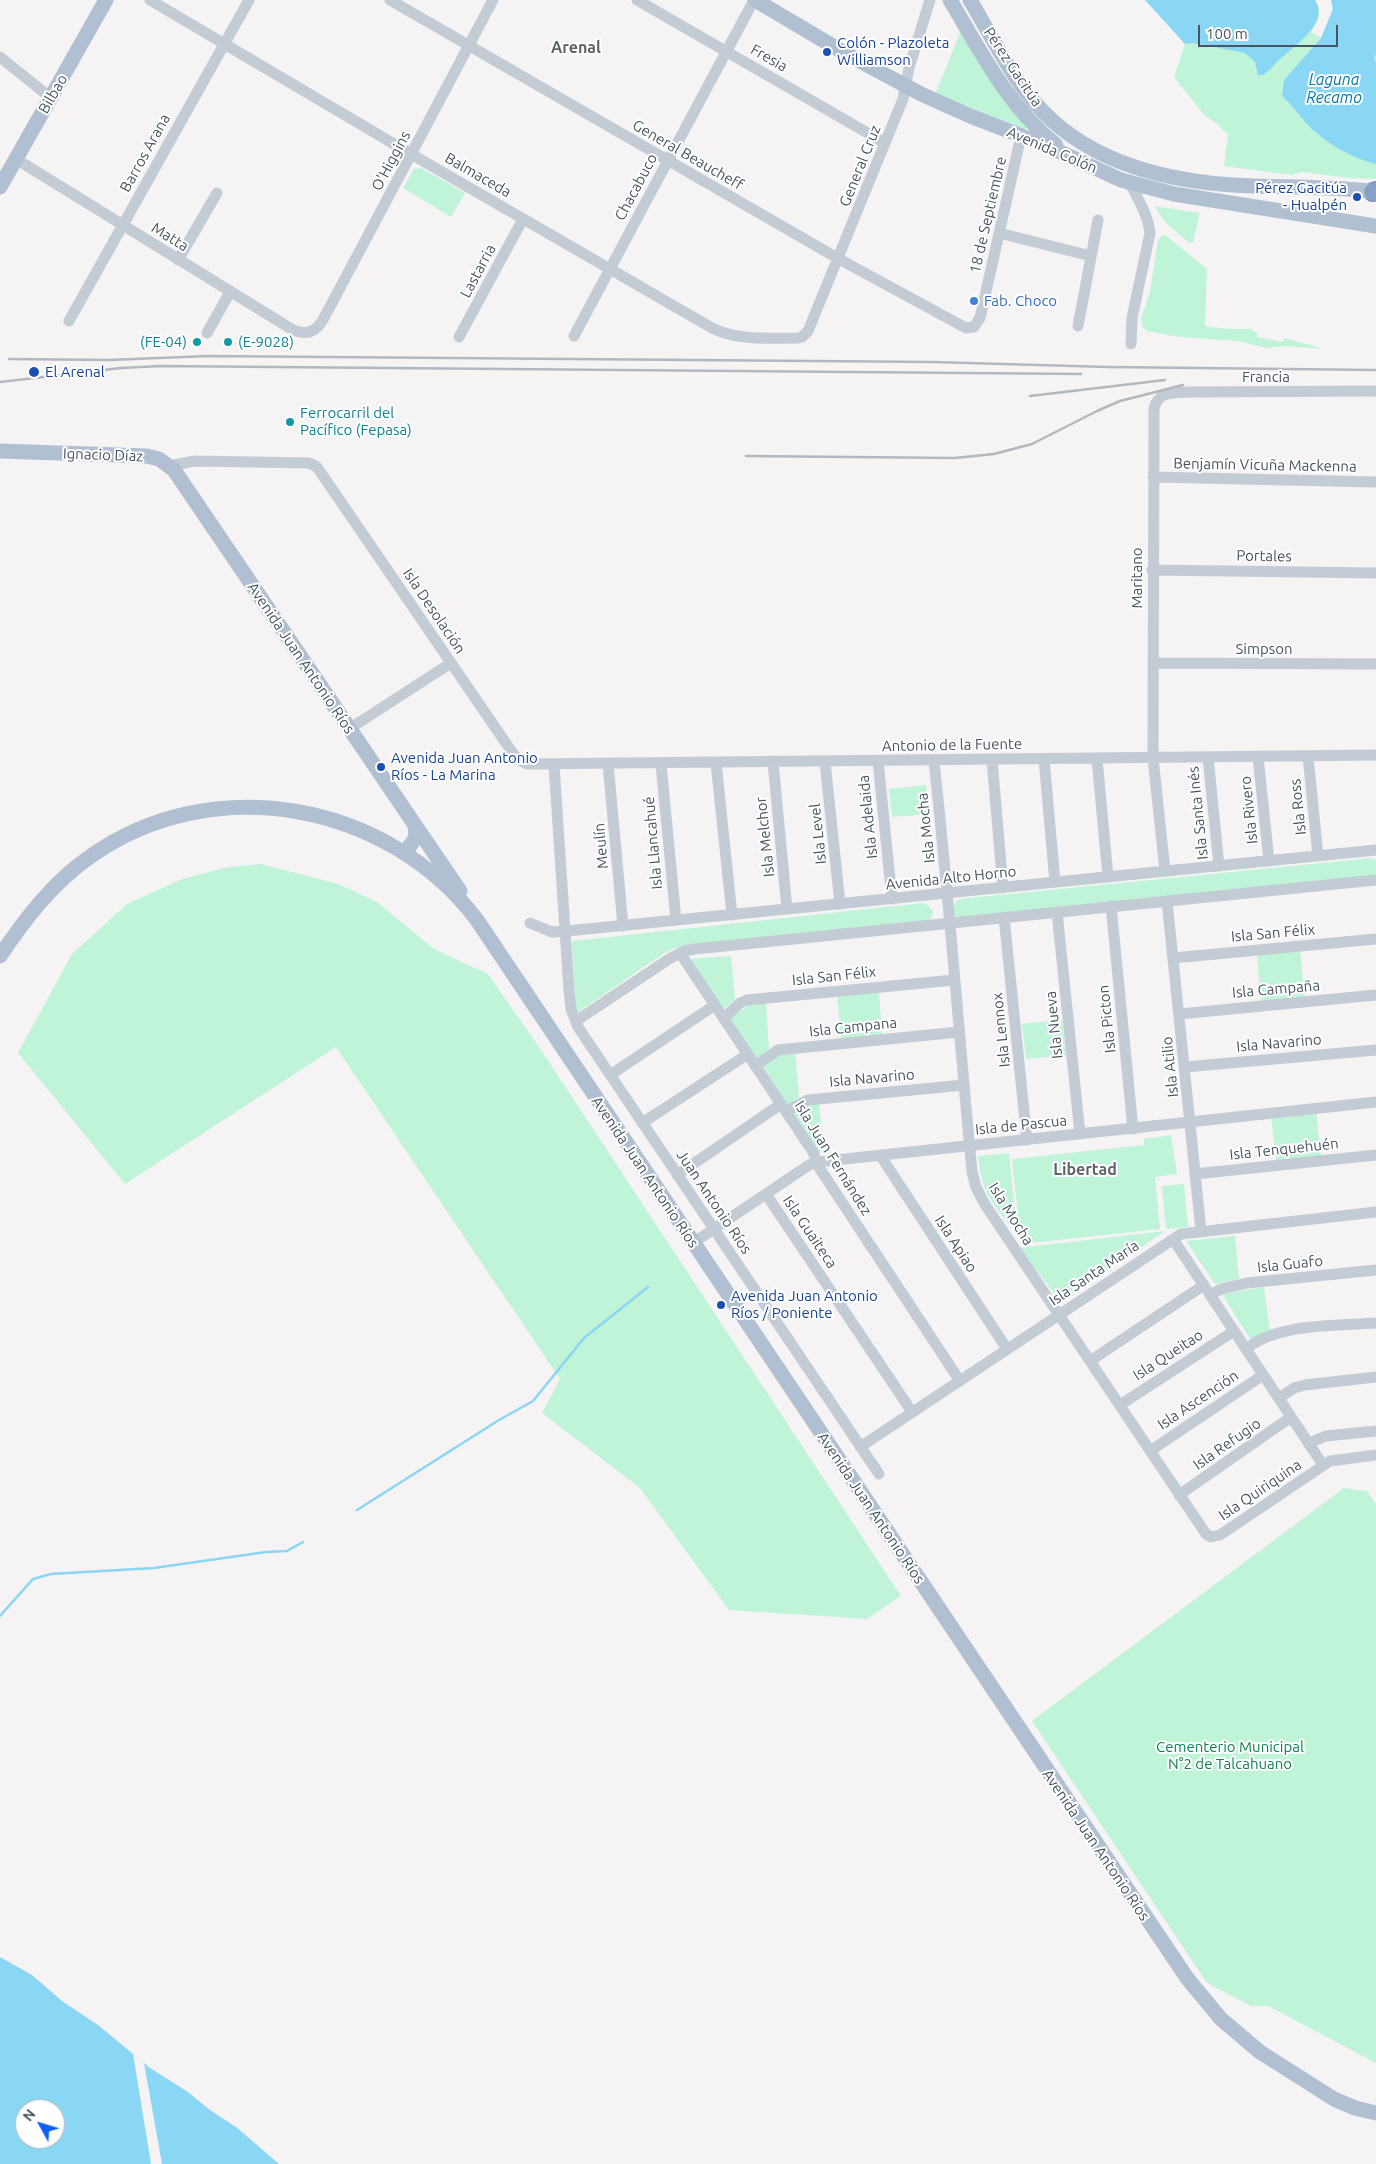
<!DOCTYPE html>
<html>
<head>
<meta charset="utf-8">
<style>
  body { margin:0 }
  #map { position:relative; width:1376px; height:2164px; overflow:hidden; background:#f5f3f3; font-family:Ubuntu,sans-serif }
  canvas { display:block }
  .north { position:absolute; left:15px; top:2099px; width:50px; height:50px; box-sizing:border-box; background:#fff; border:1px solid #b6bbc1; border-radius:50%; rotate:309deg; font-size:14px; font-weight:700; line-height:20px; text-align:center; color:#485463 }
  .north::after { content:''; display:block; margin:auto; width:18px; height:22px; background:#0c5ff6; clip-path:polygon(50% 0,100% 100%,50% 72%,0 100%) }
  .scale { position:absolute; left:1198px; top:25px; width:140px; height:22px; box-sizing:border-box; border:2px solid #485463; border-top:0; padding-left:6px; font-size:15px; line-height:18px; white-space:nowrap; color:#485463; -webkit-text-stroke:4px #fff; paint-order:stroke }
</style>
</head>
<body>
<div id="map">
<canvas width="1376" height="2164"></canvas>
<div class="north">N</div>
<div class="scale">100 m</div>
</div>
<script>
const g = document.querySelector('canvas').getContext('2d');
g.lineJoin = 'round';
function fill(path, color) { g.fillStyle = color; g.fill(path, 'evenodd'); }
function stroke(path, color, width, dash) { g.strokeStyle = color; g.lineWidth = width; g.lineCap = dash ? 'butt' : 'round'; g.setLineDash(dash || []); g.stroke(path); }
function write(font, color, halo, rows, align = 'center') {
  g.font = font + ' Ubuntu,sans-serif'; g.lineWidth = 4; g.setLineDash([]); g.textBaseline = 'middle'; g.strokeStyle = halo; g.fillStyle = color; for (const [text, x, y, turn = 0] of rows) {
    g.save(); g.translate(x, y); g.rotate((+turn || 0) * Math.PI / 180); g.textAlign = isNaN(turn) ? turn : align; if (halo) g.strokeText(text, 0, 0); g.fillText(text, 0, 0); g.restore();
  }
}
fill(new Path2D(`
  M 1315,0 C 1323,12 1319,21 1311,32 L 1321,38 L 1284,80 L 1282,95 L 1284,97 C 1298,76 1339,25 1331,0 L 1376,0 L 1376,179 L 1348,178 L 1302,172 L 1291,175 L 1224,166 L 1228,135 L 1216,123 L 1204,115 L 1174,77 L 1185,44 Z
  M 962,28 L 1027,127 L 1024,131 L 935,95 Z
  M 421,168 L 465,193 L 451,217 L 403,188 L 414,169 Z
  M 1154,206 L 1200,213 L 1193,243 L 1188,242 L 1166,223 Z
  M 1162,235 L 1165,235 L 1207,269 L 1205,326 L 1227,329 L 1250,329 L 1257,333 L 1257,337 L 1283,342 L 1284,338 L 1324,349 L 1283,346 L 1266,348 L 1238,341 L 1179,337 L 1147,331 L 1143,327 L 1141,319 L 1150,292 L 1158,240 Z
  M 926,785 L 929,814 L 892,817 L 889,789 Z
  M 1372,858 L 1376,860 L 1376,876 L 957,918 L 954,915 L 953,906 L 959,899 Z
  M 261,864 L 338,884 L 377,902 L 434,949 L 488,974 L 541,1050 L 901,1596 L 867,1619 L 729,1610 L 640,1488 L 542,1413 L 560,1379 L 336,1047 L 125,1184 L 18,1053 L 72,954 L 127,904 L 182,879 L 228,867 Z
  M 923,903 L 928,905 L 933,912 L 931,918 L 928,921 L 675,948 L 666,952 L 578,1012 L 576,1010 L 572,941 Z
  M 1300,951 L 1305,997 L 1261,1001 L 1257,955 Z
  M 731,956 L 735,1000 L 722,1010 L 688,959 Z
  M 879,990 L 882,1034 L 841,1039 L 837,993 Z
  M 766,1003 L 769,1049 L 757,1059 L 730,1018 L 749,1005 Z
  M 1062,1020 L 1066,1055 L 1026,1059 L 1022,1024 Z
  M 795,1052 L 799,1097 L 788,1107 L 763,1066 L 778,1055 Z
  M 819,1104 L 824,1153 L 817,1152 L 794,1113 L 807,1106 Z
  M 1316,1111 L 1321,1156 L 1276,1161 L 1271,1116 Z
  M 1171,1135 L 1177,1174 L 1155,1177 L 1160,1229 L 1021,1244 L 1012,1159 L 1144,1145 L 1144,1139 Z
  M 1009,1153 L 1017,1234 C 993,1204 982,1196 978,1156 Z
  M 1184,1184 L 1188,1227 L 1166,1229 L 1162,1186 Z
  M 1165,1231 L 1061,1302 L 1019,1248 Z
  M 1235,1236 L 1239,1279 L 1215,1284 L 1186,1241 Z
  M 1264,1287 L 1270,1332 L 1252,1342 L 1222,1294 Z
  M 1344,1488 L 1367,1491 L 1376,1504 L 1376,2063 L 1268,2006 L 1251,2006 L 1207,1983 L 1032,1721 Z`), '#c0f4d8');
fill(new Path2D(`
  M 1145,0 L 1315,0 C 1330,23 1294,46 1280,59 C 1274,64 1270,71 1263,75 L 1258,75 L 1255,62 L 1245,53 L 1193,43 L 1185,44 Z
  M 1331,0 L 1376,0 L 1376,53 L 1374,59 L 1376,62 L 1376,164 C 1352,158 1329,145 1311,128 C 1301,118 1293,106 1282,96 L 1284,80 L 1321,38 L 1333,9 Z
  M 0,1957 L 32,1975 L 62,2001 L 98,2025 L 150,2068 L 188,2092 L 210,2110 L 236,2127 L 279,2164 L 0,2164 ZM 25,2109 L 55,2109 L 55,2139 L 25,2139 Z`), '#89d6f5');
fill(new Path2D(`
  M 133,2054 L 144,2063 L 162,2164 L 151,2164 Z`), '#f5f3f3');
stroke(new Path2D(`
  M 357,1510 L 499,1420 L 533,1401 L 584,1338 L 648,1287
  M 0,1616 L 33,1579 L 51,1574 L 154,1568 L 266,1552 L 287,1551 L 303,1542`), '#89d6f5', 2.5);
const highway = new Path2D(`
  M 1373,192 L 1376,191`);
stroke(highway, '#728bb1', 20);
stroke(new Path2D(`
  M 150,0 L 411,154 L 712,328 C 738,341 769,338 798,338 L 802,337 L 808,331 L 903,99 L 909,68 L 930,0
  M 390,0 L 839,259 L 966,328 L 974,327 L 980,318 L 1021,136
  M 637,0 L 885,143
  M 0,57 L 51,98
  M 16,159 L 293,330 C 307,336 317,331 324,318 L 493,0
  M 1130,183 C 1138,200 1148,214 1150,233 L 1132,318 L 1131,344
  M 999,233 L 1091,256
  M 178,260 L 217,193
  M 69,321 L 249,0
  M 1078,326 L 1098,220
  M 207,333 L 230,292
  M 574,336 L 754,0
  M 459,337 L 523,219
  M 169,466 L 195,461 L 309,463 L 317,467 L 512,752 L 519,760 L 527,764 L 1376,755
  M 1153,477 L 1376,482
  M 1152,570 L 1376,573
  M 1153,663 L 1376,664
  M 349,729 L 451,663
  M 1308,756 L 1318,856
  M 1208,757 L 1219,866
  M 1258,757 L 1269,861
  M 1044,759 L 1055,882
  M 1097,759 L 1108,877
  M 992,760 L 1003,888
  M 878,761 L 892,899
  M 934,761 C 949,898 959,1035 972,1172 L 976,1187 L 984,1203 L 1206,1534 L 1211,1537 L 1220,1535 L 1330,1461 L 1376,1455
  M 773,762 L 787,909
  M 825,762 L 840,904
  M 716,763 L 732,915
  M 608,764 L 623,926
  M 661,764 L 676,920
  M 554,765 L 569,990 L 571,1009 L 578,1027 L 879,1474
  M 1165,871 L 1153,758 L 1154,409 C 1158,390 1176,393 1192,392 L 1376,391
  M 1167,901 L 1201,1231
  M 1111,906 L 1133,1129
  M 1057,912 L 1080,1134
  M 1004,917 L 1027,1140
  M 530,923 L 552,932 L 567,931 L 1376,850
  M 680,953 L 813,1152 L 820,1169 L 960,1381
  M 1173,958 L 1376,939
  M 1179,1014 L 1376,995
  M 724,1018 L 740,1003 L 747,1000 L 954,980
  M 576,1021 L 669,959 L 684,951 L 695,949 L 1376,880
  M 755,1066 L 778,1050 L 959,1032
  M 1185,1067 L 1376,1050
  M 610,1075 L 715,1005
  M 786,1111 L 808,1100 L 964,1085
  M 642,1123 L 748,1054
  M 880,1155 L 1007,1349
  M 1195,1174 L 1376,1155
  M 677,1175 L 781,1104
  M 766,1194 L 912,1412
  M 1173,1239 L 1323,1465
  M 693,1243 L 809,1165 L 817,1162 L 1376,1102
  M 1210,1295 L 1221,1289 L 1247,1283 L 1376,1270
  M 1246,1349 C 1276,1323 1337,1326 1376,1323
  M 1090,1361 L 1204,1285
  M 1279,1398 L 1294,1388 L 1305,1385 L 1376,1377
  M 1120,1405 L 1234,1331
  M 1309,1443 L 1326,1436 L 1376,1431
  M 860,1447 L 1181,1234 L 1376,1212
  M 1150,1451 L 1263,1375
  M 1179,1495 L 1291,1417`), '#c3ccd5', 11);
stroke(new Path2D(`
  M 755,0 L 843,52 L 921,94 L 970,116 L 1045,145 L 1121,180 L 1174,194 L 1376,226
  M 950,0 C 981,52 1008,106 1056,145
  M 970,0 C 991,35 1010,75 1037,105 C 1086,161 1161,180 1232,185 C 1280,188 1328,185 1376,192
  M 0,187 L 106,0
  M 0,451 L 147,456 L 159,459 L 174,470 L 415,825 L 416,837 L 405,853
  M 415,825 L 460,891
  M 0,956 C 25,919 53,882 91,856 C 213,770 388,802 477,920 L 1187,1978 L 1221,2019 L 1260,2052 L 1334,2099 L 1355,2108 L 1376,2113`), '#b1bfd3', 15);
stroke(highway, '#87a0c5', 18);
stroke(new Path2D(`
  M 9,359 L 109,360 L 208,356 L 933,362 L 1108,367 L 1376,370
  M 0,382 L 121,368 L 160,366 L 1081,374
  M 1030,396 L 1165,380
  M 746,456 L 955,458 L 994,454 L 1032,444 L 1097,411 L 1120,401 L 1183,385`), '#b4b7be', 2.5);
for (const [x, y, r, color] of [
  [827,52,5,"#1a4fb4"],
  [1357,197,5,"#1a4fb4"],
  [974,301,5,"#3f7fe0"],
  [197,342,5,"#0f9aa8"],
  [228,342,5,"#0f9aa8"],
  [34,372,6,"#1a4fb4"],
  [290,422,5,"#0f9aa8"],
  [381,767,5,"#1a4fb4"],
  [721,1305,5,"#1a4fb4"]
]) { const dot = new Path2D(); dot.arc(x, y, r, 0, 2 * Math.PI); g.fillStyle = color; g.fill(dot); stroke(dot, '#fff', 2); }
write('15px', '#164399', '#fff', [
  ["Colón - Plazoleta",837,43],
  ["Williamson",837,60],
  ["Pérez Gacitúa",1347,188,"right"],
  ["- Hualpén",1347,205,"right"],
  ["El Arenal",45,372],
  ["Avenida Juan Antonio",391,758],
  ["Ríos - La Marina",391,775],
  ["Avenida Juan Antonio",731,1296],
  ["Ríos / Poniente",731,1313]
], 'left');
write('15px', '#485463', '#fff', [
  ["Fresia",769,58,30],
  ["Pérez Gacitúa",1013,67,56],
  ["Bilbao",53,94,-60],
  ["Avenida Colón",1052,150,23],
  ["Barros Arana",145,153,-61],
  ["General Beaucheff",688,155,30],
  ["O'Higgins",391,161,-62],
  ["General Cruz",860,166,-68],
  ["Balmaceda",478,175,30],
  ["Chacabuco",636,187,-62],
  ["18 de Septiembre",988,215,-77],
  ["Matta",170,237,32],
  ["Lastarria",478,271,-62],
  ["Francia",1266,377],
  ["Ignacio Díaz",103,455,2],
  ["Benjamín Vicuña Mackenna",1265,465,1],
  ["Portales",1264,556,1],
  ["Maritano",1137,578,-90],
  ["Isla Desolación",434,611,56],
  ["Simpson",1264,649],
  ["Avenida Juan Antonio Ríos",301,658,56],
  ["Antonio de la Fuente",952,745,-1],
  ["Isla Ross",1298,807,-96],
  ["Isla Rivero",1249,810,-96],
  ["Isla Santa Inés",1198,813,-96],
  ["Isla Adelaida",868,817,-96],
  ["Isla Mocha",926,828,-96],
  ["Isla Level",818,834,-96],
  ["Isla Melchor",765,837,-96],
  ["Isla Llancahué",653,843,-95],
  ["Meulín",601,846,-95],
  ["Avenida Alto Horno",951,878,-6],
  ["Isla San Félix",1273,933,-5],
  ["Isla San Félix",834,976,-6],
  ["Isla Campaña",1276,989,-5],
  ["Isla Picton",1107,1019,-96],
  ["Isla Nueva",1054,1025,-96],
  ["Isla Campana",853,1027,-6],
  ["Isla Lennox",1001,1030,-96],
  ["Isla Navarino",1279,1043,-5],
  ["Isla Atilio",1170,1067,-96],
  ["Isla Navarino",872,1078,-5],
  ["Isla de Pascua",1021,1125,-6],
  ["Isla Tenquehuén",1284,1149,-6],
  ["Isla Juan Fernández",833,1158,58],
  ["Avenida Juan Antonio Ríos",645,1172,56],
  ["Juan Antonio Ríos",714,1202,56],
  ["Isla Mocha",1011,1214,58],
  ["Isla Guaiteca",810,1232,56],
  ["Isla Apiao",956,1244,57],
  ["Isla Guafo",1290,1264,-6],
  ["Isla Santa María",1094,1273,-34],
  ["Isla Queitao",1168,1355,-33],
  ["Isla Ascención",1198,1400,-34],
  ["Isla Refugio",1227,1444,-35],
  ["Isla Quiriquina",1260,1490,-34],
  ["Avenida Juan Antonio Ríos",871,1508,56],
  ["Avenida Juan Antonio Ríos",1096,1845,56]
]);
write('15px', '#366cbe', '#fff', [
  ["Fab. Choco",984,301]
], 'left');
write('15px', '#0d838f', '#fff', [
  ["(FE-04)",187,342,"right"],
  ["(E-9028)",238,342],
  ["Ferrocarril del",300,413],
  ["Pacífico (Fepasa)",300,430]
], 'left');
write('15px', '#0f8252', '#fff', [
  ["Cementerio Municipal",1230,1747],
  ["N°2 de Talcahuano",1230,1764]
]);
write('bold 16px', '#5e6269', '#fff', [
  ["Arenal",576,48],
  ["Libertad",1085,1170]
]);
write('italic 16px', '#027bad', '#fff', [
  ["Laguna",1334,80],
  ["Recamo",1334,98]
]);
</script>
</body>
</html>
